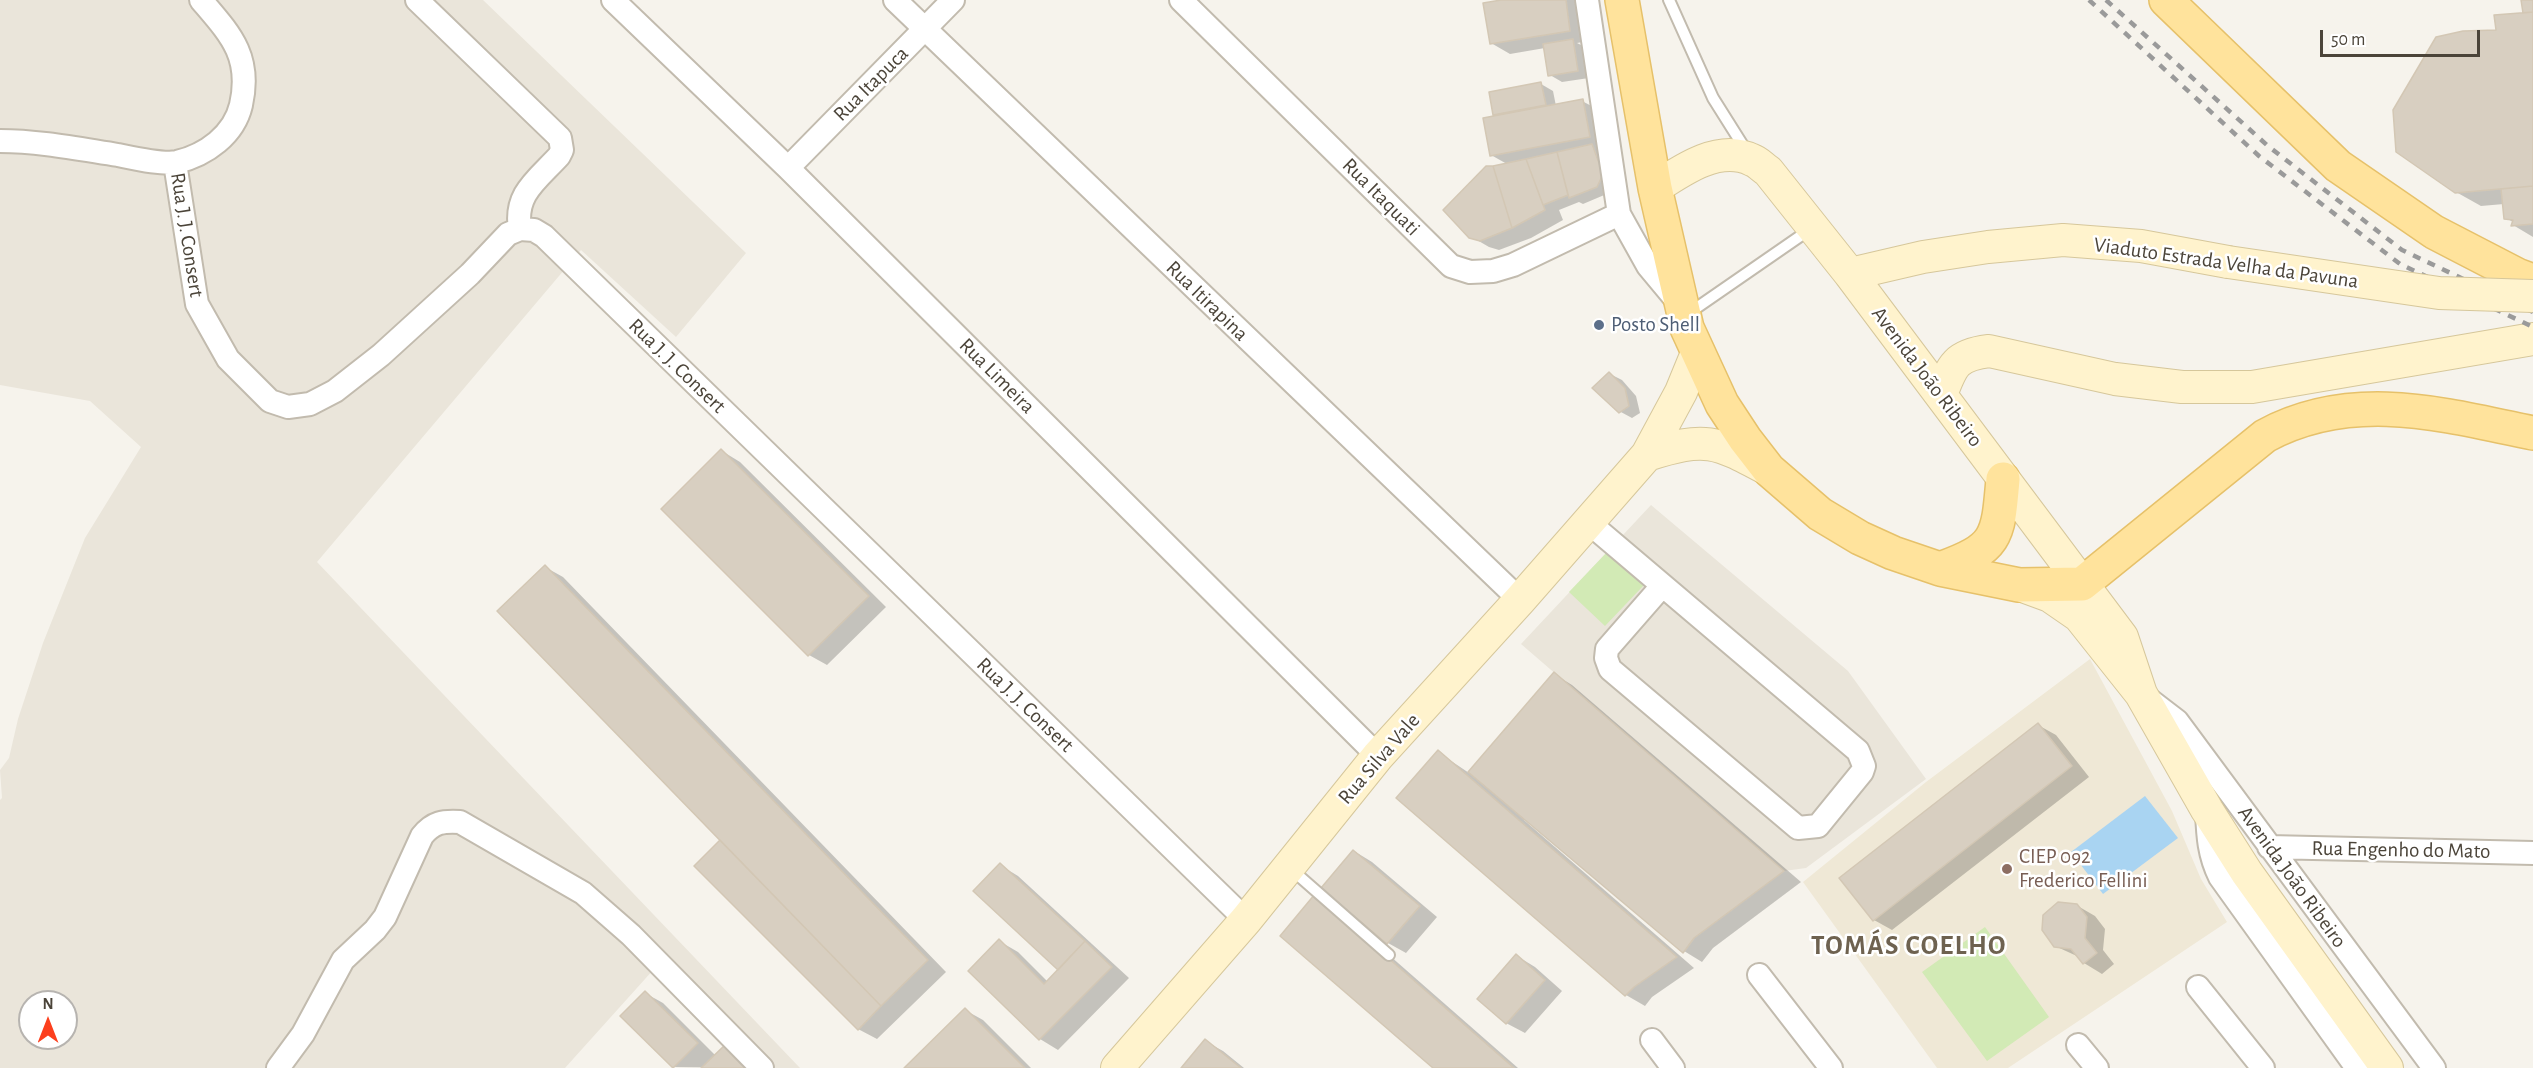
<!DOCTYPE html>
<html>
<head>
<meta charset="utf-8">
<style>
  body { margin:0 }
  #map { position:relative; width:2533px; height:1068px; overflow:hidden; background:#f6f3ec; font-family:"Alegreya Sans",sans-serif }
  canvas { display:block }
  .north { position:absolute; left:18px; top:990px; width:60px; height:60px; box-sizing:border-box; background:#fff; border:2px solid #b7b4b0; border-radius:50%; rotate:0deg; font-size:16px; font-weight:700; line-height:24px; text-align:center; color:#4b4439 }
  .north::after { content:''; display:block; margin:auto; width:21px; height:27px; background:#fc3f1d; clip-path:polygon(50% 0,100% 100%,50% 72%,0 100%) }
  .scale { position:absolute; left:2320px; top:30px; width:160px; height:27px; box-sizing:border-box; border:3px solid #4b4439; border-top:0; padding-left:8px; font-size:18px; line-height:21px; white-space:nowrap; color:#4b4439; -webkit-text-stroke:4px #fff; paint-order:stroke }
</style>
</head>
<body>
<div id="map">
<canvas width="2533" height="1068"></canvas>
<div class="north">N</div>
<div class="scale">50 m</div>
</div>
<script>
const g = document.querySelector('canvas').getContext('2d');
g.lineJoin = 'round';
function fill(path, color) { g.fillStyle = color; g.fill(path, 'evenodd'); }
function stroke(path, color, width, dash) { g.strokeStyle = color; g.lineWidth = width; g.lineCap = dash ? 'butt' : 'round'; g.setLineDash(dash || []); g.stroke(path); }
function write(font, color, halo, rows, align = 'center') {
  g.font = font + ' "Alegreya Sans",sans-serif'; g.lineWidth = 5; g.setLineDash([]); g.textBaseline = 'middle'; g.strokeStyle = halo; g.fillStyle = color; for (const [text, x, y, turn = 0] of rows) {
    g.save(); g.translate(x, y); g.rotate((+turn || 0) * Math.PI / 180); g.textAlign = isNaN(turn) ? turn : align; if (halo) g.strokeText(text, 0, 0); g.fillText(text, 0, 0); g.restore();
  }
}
fill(new Path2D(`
  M 0,0 L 483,0 L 746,253 L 676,337 L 581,250 L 317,562 L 800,1068 L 774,1068 L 663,959 L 565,1068 L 0,1068 L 0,800 L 2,798 L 0,770 L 9,758 L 18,719 L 43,643 L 85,538 L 141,447 L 90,401 L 0,385 ZM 30,1002 L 66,1002 L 66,1038 L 30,1038 Z
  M 1651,505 L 1848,671 L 1926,779 L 1806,868 L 1784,871 L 1521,644 Z`), '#eae5da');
fill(new Path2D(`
  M 2090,659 L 2172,811 L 2201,879 L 2227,922 L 2008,1068 L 1937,1068 L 1803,882 L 1926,782 Z`), '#efe8d6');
fill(new Path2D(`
  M 1608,551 L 1644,585 L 1605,626 L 1569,592 Z
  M 1985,927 L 2049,1017 L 1987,1061 L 1922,972 Z`), '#d2eab5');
fill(new Path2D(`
  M 2145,796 L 2178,838 L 2103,894 L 2071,852 Z`), '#a9d4f2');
fill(new Path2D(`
  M 1511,0 L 1578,0 L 1588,41 L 1577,43 L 1585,47 L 1589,78 L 1562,82 L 1550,75 L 1545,48 L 1510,54 L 1491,43 Z
  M 2523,0 L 2533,0 L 2533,237 L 2513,225 L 2513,222 L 2506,218 L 2504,204 L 2481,206 L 2456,192 L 2498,32 L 2525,14 Z
  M 1541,84 L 1553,91 L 1556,106 L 1582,101 L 1601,111 L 1608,147 L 1597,149 L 1604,152 L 1609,193 L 1583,204 L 1579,202 L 1559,210 L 1563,220 L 1531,238 L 1499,250 L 1489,247 L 1470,236 L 1507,164 L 1491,155 L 1498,117 L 1494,114 Z
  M 1610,374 L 1622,380 L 1636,396 L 1640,413 L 1632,418 L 1619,411 Z
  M 722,451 L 740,462 L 886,607 L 827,665 L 809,655 Z
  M 545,567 L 563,577 L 946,972 L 877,1039 L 858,1029 L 723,840 Z
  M 1554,674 L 1572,685 L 1801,882 L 1713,948 L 1702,962 L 1684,951 L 1526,818 L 1524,820 L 1694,968 L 1652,997 L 1645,1006 L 1626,995 L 1398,797 L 1438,752 L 1469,773 Z
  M 2038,725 L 2056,735 L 2089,777 L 1892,930 L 1874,920 Z
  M 1354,851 L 1372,862 L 1437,917 L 1406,953 L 1388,943 Z
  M 1000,865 L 1018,876 L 1129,978 L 1058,1050 L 1040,1039 L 970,971 L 999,941 L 1018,952 L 1048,982 L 1061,970 Z
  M 2076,905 L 2095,916 L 2105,929 L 2103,950 L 2114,964 L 2102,974 L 2084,963 L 2079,957 L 2055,946 Z
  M 1333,906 L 1518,1068 L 1435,1068 Z
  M 1517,956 L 1535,967 L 1562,991 L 1525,1033 L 1506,1023 Z
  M 645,993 L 663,1003 L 716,1056 L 758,1068 L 674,1067 Z
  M 965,1010 L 983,1020 L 1031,1068 L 906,1068 Z
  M 1205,1041 L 1223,1051 L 1244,1068 L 1183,1068 Z`), '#0003');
const building = new Path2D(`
  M 1501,0 L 1566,0 L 1570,31 L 1490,44 L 1483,3 Z
  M 2521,0 L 2533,0 L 2533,12 L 2523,13 Z
  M 2533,12 L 2533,186 L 2455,193 L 2396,152 L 2393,110 L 2436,37 L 2463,31 L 2496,30 L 2494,15 Z
  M 1573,39 L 1578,71 L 1548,76 L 1543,44 Z
  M 1541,82 L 1546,105 L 1493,115 L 1489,92 Z
  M 1583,99 L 1590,137 L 1490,156 L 1483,118 Z
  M 1592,144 L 1603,174 L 1597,187 L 1569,198 L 1557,152 Z
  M 1557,152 L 1568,195 L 1543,205 L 1526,159 Z
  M 1526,159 L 1545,210 L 1512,228 L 1493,166 Z
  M 1486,166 L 1493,166 L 1512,228 L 1480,241 L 1469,238 L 1443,210 Z
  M 2533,186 L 2533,224 L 2511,226 L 2513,220 L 2504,219 L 2501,189 Z
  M 1609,372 L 1625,388 L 1629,406 L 1619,413 L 1592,388 Z
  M 721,449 L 869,596 L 808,656 L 661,509 Z
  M 545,565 L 928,960 L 881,1006 L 497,611 Z
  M 1554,672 L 1784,871 L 1694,938 L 1683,953 L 1468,772 Z
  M 2038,723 L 2072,766 L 1873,921 L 1839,878 Z
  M 1438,750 L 1677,957 L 1634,987 L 1625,996 L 1396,798 Z
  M 720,840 L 881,1006 L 858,1030 L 694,866 Z
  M 1353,850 L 1420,906 L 1387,944 L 1321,888 Z
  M 1000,863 L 1085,941 L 1058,970 L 973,891 Z
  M 1315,894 L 1514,1068 L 1433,1068 L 1280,936 Z
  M 2058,902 L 2077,904 L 2087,917 L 2085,938 L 2097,953 L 2083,964 L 2071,949 L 2054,947 L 2042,930 L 2043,915 Z
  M 999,939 L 1044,984 L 1085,941 L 1112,967 L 1039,1040 L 968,971 Z
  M 1516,954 L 1545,980 L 1506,1024 L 1477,999 Z
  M 645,991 L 698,1043 L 673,1068 L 620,1016 Z
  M 965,1008 L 1025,1068 L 904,1068 Z
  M 1205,1039 L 1241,1068 L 1181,1068 Z
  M 727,1043 L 751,1068 L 701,1068 Z`);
fill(building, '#d8cfc1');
stroke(building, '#d3c7b4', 1.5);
const lane = new Path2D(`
  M 1669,0 L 1713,98 L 1747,152
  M 1689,313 L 1812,228
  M 1291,869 L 1389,955`);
const street = new Path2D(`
  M 417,0 L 560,138 L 562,150 L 559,156 C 537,180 514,194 520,229
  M 613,0 L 788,168 L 1378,756
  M 895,0 L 1520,600
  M 1181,0 L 1451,266 L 1470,272 L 1493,271 L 1513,265 L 1619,214
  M 1587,0 L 1619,214 L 1648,266 L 1678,302
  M 0,141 C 39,141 79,149 118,155 C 133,158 163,165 177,162 C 206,155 234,135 241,105 C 252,56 230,34 201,0
  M 175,163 L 197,304 L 228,359 L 270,401 L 288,407 L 310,404 L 335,391 L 381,355 L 470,274 L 508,234 L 520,229 L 534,230 L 544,236 L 1246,920
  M 788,168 L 953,0
  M 1588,522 L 1858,751 L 1864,766 L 1862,772 L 1818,826 L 1798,828 L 1610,669 L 1606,658 L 1607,649 L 1662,586
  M 2147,698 L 2177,721 L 2434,1068
  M 2207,812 C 2208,836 2209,855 2220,877 L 2357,1068
  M 2269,847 L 2533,853
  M 1759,975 L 1831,1068
  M 2198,987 L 2263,1068
  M 1652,1040 L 1673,1068
  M 2078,1045 L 2097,1068
  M 278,1068 L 303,1034 L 343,960 L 375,930 L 385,917 L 422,836 C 433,822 443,821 460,822 L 583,893 L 631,935 L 762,1068`);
const secondary = new Path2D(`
  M 1655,188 C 1682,170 1719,144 1752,160 C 1758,162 1763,168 1768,171 L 1850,274 L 2122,637 L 2141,694
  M 1850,274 L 1923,257 L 1988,247 L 2063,240 L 2141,246 L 2228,262
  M 1941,395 C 1952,365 1956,355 1989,351 L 2115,379 L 2182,387 L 2252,387 L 2533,339
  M 1647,455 C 1707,436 1715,441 1769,470
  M 2020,585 L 2050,596 L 2079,616 L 2141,694 L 2207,810 L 2247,873 L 2387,1068
  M 1117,1068 L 1246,920 L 1378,756 L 1520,600 L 1647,455 L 1681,392 L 1697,353`);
const primary = new Path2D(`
  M 1622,0 L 1655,188 L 1687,328 L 1722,404 L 1745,439 L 1769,470 L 1820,514 L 1860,538 L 1893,553 L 1940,569 L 2019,585 L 2082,584 L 2265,436 C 2352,389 2442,414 2533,433
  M 2166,0 L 2338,166 L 2434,232 L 2517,275 L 2533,281
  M 1940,569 C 1998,548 1998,538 2003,479`);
stroke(lane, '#c2bbae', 14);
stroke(street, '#c2bbae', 26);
stroke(secondary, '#d6c79b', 34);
stroke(primary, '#e6c16a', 36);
stroke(lane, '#fff', 10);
stroke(street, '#fff', 22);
stroke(secondary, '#fff3cd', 32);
stroke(primary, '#ffe39c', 33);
stroke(new Path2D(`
  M 2089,0 L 2259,156 L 2400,264 L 2533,327
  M 2106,0 L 2268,146 L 2402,250 L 2533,312`), '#9a9a9a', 4.5, [8, 8]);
const secondaryBridge = new Path2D(`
  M 2228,262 L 2439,293 L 2533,296`);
stroke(secondaryBridge, '#d6c79b', 34, []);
stroke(secondaryBridge, '#fff3cd', 32);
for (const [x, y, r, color] of [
  [1599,325,6,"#5c6f8a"],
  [2007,869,6,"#8d6e63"]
]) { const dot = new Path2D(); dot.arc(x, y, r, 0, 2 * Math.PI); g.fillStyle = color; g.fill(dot); stroke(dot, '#fff', 2); }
write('21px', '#4b4439', '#fff', [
  ["Rua Itapuca",871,84,-45],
  ["Rua Itaquati",1381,197,45],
  ["Rua J. J. Consert",187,235,81],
  ["Viaduto Estrada Velha da Pavuna",2226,263,8],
  ["Rua Itirapina",1207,301,44],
  ["Rua J. J. Consert",677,366,44],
  ["Rua Limeira",997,376,45],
  ["Avenida João Ribeiro",1927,377,53],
  ["Rua J. J. Consert",1025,705,44],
  ["Rua Silva Vale",1379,759,-49],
  ["Rua Engenho do Mato",2401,850,1],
  ["Avenida João Ribeiro",2292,877,54]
]);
write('21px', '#4e5e75', '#fff', [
  ["Posto Shell",1611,325]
], 'left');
write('21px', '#785e54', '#fff', [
  ["CIEP 092",2019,857],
  ["Frederico Fellini",2019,881]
], 'left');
g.letterSpacing = '1.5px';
write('bold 27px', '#6e6250', '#fff', [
  ["TOMÁS COELHO",1909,946]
]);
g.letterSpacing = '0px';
</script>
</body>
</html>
